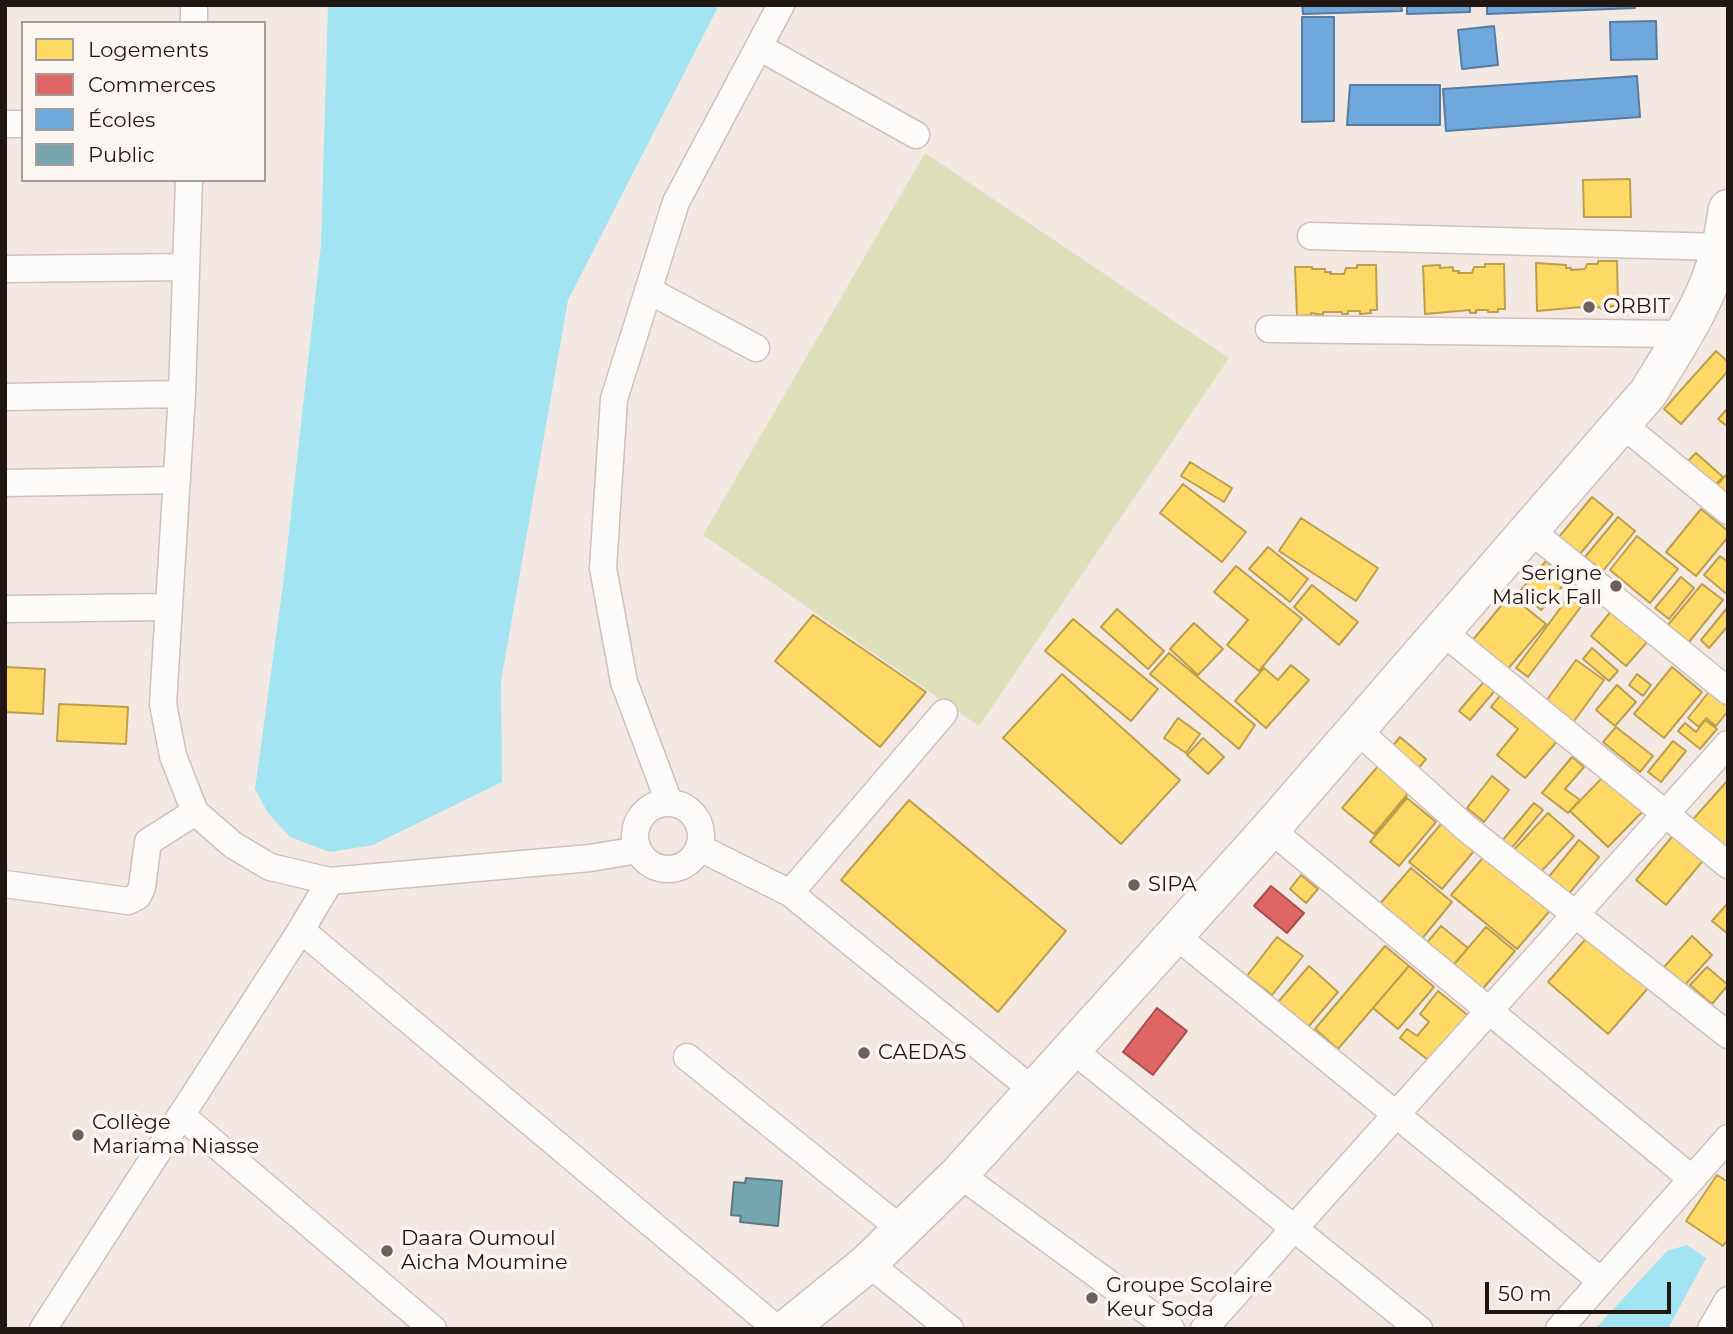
<!DOCTYPE html>
<html>
<head>
<meta charset="utf-8">
<style>
  body { margin:0 }
  #map { position:relative; width:1733px; height:1334px; overflow:hidden; background:#f4e8e3; font-family:Montserrat,sans-serif }
  canvas { display:block }
  .frame { position:absolute; inset:0; border:7px solid #211712; pointer-events:none }
  .legend { position:absolute; left:21px; top:21px; width:245px; height:161px; box-sizing:border-box; background:#fcf6f3; border:2px solid #a49d99; margin:0; padding:9px 12px; list-style:none; font-size:21px; color:#211712 }
  .legend li { display:flex; align-items:center; gap:14px; height:35px }
  .legend b { width:35px; border:2px solid #a49d99 }
  .scale { position:absolute; left:1485px; top:1282px; width:186px; height:32px; box-sizing:border-box; border:4px solid #211712; border-top:0; padding-left:9px; font-size:21px; line-height:24px; white-space:nowrap; color:#211712; -webkit-text-stroke:5px #fcf6f3; paint-order:stroke }
</style>
</head>
<body>
<div id="map">
<canvas width="1733" height="1334"></canvas>
<div class="frame"></div>
<ul class="legend">
<li><b style="height:19px;background:#ffd966"></b>Logements</li>
<li><b style="height:19px;background:#e06666"></b>Commerces</li>
<li><b style="height:19px;background:#6fa8dc"></b>Écoles</li>
<li><b style="height:19px;background:#76a5af"></b>Public</li>
</ul>
<div class="scale">50 m</div>
</div>
<script>
const g = document.querySelector('canvas').getContext('2d');
g.lineJoin = 'round';
function fill(path, color) { g.fillStyle = color; g.fill(path, 'evenodd'); }
function stroke(path, color, width, dash) { g.strokeStyle = color; g.lineWidth = width; g.lineCap = dash ? 'butt' : 'round'; g.setLineDash(dash || []); g.stroke(path); }
function write(font, color, halo, rows, align = 'center') {
  g.font = font + ' Montserrat,sans-serif'; g.lineWidth = 7; g.setLineDash([]); g.textBaseline = 'middle'; g.strokeStyle = halo; g.fillStyle = color; for (const [text, x, y, turn = 0] of rows) {
    g.save(); g.translate(x, y); g.rotate((+turn || 0) * Math.PI / 180); g.textAlign = isNaN(turn) ? turn : align; if (halo) g.strokeText(text, 0, 0); g.fillText(text, 0, 0); g.restore();
  }
}
fill(new Path2D(`
  M 925,153 L 1229,358 L 979,726 L 703,535 Z`), '#dee0bc');
fill(new Path2D(`
  M 328,5 L 719,5 L 568,300 L 501,681 L 502,782 L 373,845 L 330,852 L 290,837 L 268,813 L 255,789 L 283,585 L 321,245 Z
  M 1687,1245 L 1706,1258 L 1668,1329 L 1595,1329 L 1667,1251 Z`), '#a2e4f2');
const homes = new Path2D(`
  M 1630,179 L 1631,217 L 1584,217 L 1583,180 Z
  M 1598,261 L 1617,261 L 1618,306 L 1611,306 L 1611,309 L 1601,309 L 1600,307 L 1583,310 L 1582,307 L 1537,311 L 1536,263 L 1566,265 L 1566,268 L 1571,268 L 1571,270 L 1585,269 L 1587,264 L 1598,264 Z
  M 1485,264 L 1504,264 L 1505,309 L 1498,309 L 1498,312 L 1488,312 L 1488,310 L 1476,310 L 1476,313 L 1470,313 L 1470,310 L 1425,314 L 1423,266 L 1440,265 L 1440,268 L 1453,267 L 1453,271 L 1459,271 L 1458,273 L 1472,273 L 1474,267 L 1485,267 Z
  M 1357,265 L 1376,265 L 1377,310 L 1370,310 L 1371,313 L 1360,314 L 1360,311 L 1348,311 L 1348,314 L 1342,314 L 1342,312 L 1323,312 L 1323,315 L 1311,313 L 1311,315 L 1297,316 L 1295,267 L 1312,267 L 1312,269 L 1325,269 L 1325,272 L 1331,272 L 1330,274 L 1344,274 L 1346,268 L 1357,268 Z
  M 1716,351 L 1728,362 L 1728,371 L 1681,424 L 1664,409 Z
  M 1728,408 L 1728,427 L 1718,419 Z
  M 1696,453 L 1723,477 L 1715,485 L 1688,461 Z
  M 1190,462 L 1232,488 L 1224,502 L 1181,476 Z
  M 1728,473 L 1728,501 L 1714,488 Z
  M 1183,484 L 1246,532 L 1222,562 L 1160,513 Z
  M 1592,497 L 1613,514 L 1575,560 L 1554,543 Z
  M 1701,509 L 1728,531 L 1728,537 L 1696,576 L 1666,552 Z
  M 1618,517 L 1635,531 L 1603,571 L 1585,557 Z
  M 1301,518 L 1378,568 L 1356,601 L 1279,551 Z
  M 1637,536 L 1678,569 L 1650,603 L 1610,570 Z
  M 1268,547 L 1308,579 L 1290,602 L 1249,569 Z
  M 1720,556 L 1728,562 L 1728,595 L 1704,575 Z
  M 1546,561 L 1568,580 L 1541,610 L 1520,591 Z
  M 1236,566 L 1302,619 L 1259,671 L 1227,645 L 1248,620 L 1214,592 Z
  M 1681,577 L 1694,588 L 1669,619 L 1655,608 Z
  M 1702,584 L 1723,600 L 1689,642 L 1668,625 Z
  M 1312,585 L 1358,622 L 1339,645 L 1294,607 Z
  M 1576,587 L 1589,596 L 1528,677 L 1516,668 Z
  M 1510,595 L 1546,624 L 1507,670 L 1472,641 Z
  M 1728,607 L 1728,626 L 1709,648 L 1701,640 Z
  M 1117,609 L 1164,651 L 1148,669 L 1101,627 Z
  M 1612,610 L 1648,641 L 1626,666 L 1591,636 Z
  M 813,615 L 926,692 L 880,747 L 775,661 Z
  M 1073,619 L 1158,689 L 1131,721 L 1045,651 Z
  M 1194,623 L 1223,649 L 1198,675 L 1170,649 Z
  M 1592,648 L 1618,671 L 1609,681 L 1583,659 Z
  M 1169,653 L 1255,725 L 1239,749 L 1150,674 Z
  M 1576,660 L 1604,680 L 1569,728 L 1541,708 Z
  M 1291,665 L 1309,680 L 1266,728 L 1235,701 L 1264,668 L 1278,680 Z
  M 5,667 L 45,669 L 43,714 L 5,712 Z
  M 1672,667 L 1702,692 L 1664,738 L 1634,714 Z
  M 1062,674 L 1180,780 L 1121,844 L 1003,738 Z
  M 1637,674 L 1651,685 L 1643,696 L 1629,685 Z
  M 1487,678 L 1498,687 L 1470,720 L 1459,711 Z
  M 1617,685 L 1636,702 L 1615,726 L 1596,710 Z
  M 1712,688 L 1728,701 L 1728,711 L 1716,726 L 1706,718 L 1699,727 L 1688,718 Z
  M 1503,692 L 1559,739 L 1525,778 L 1497,755 L 1518,729 L 1491,707 Z
  M 59,704 L 128,707 L 126,744 L 57,741 Z
  M 1178,718 L 1200,734 L 1186,753 L 1164,738 Z
  M 1705,720 L 1717,729 L 1700,749 L 1678,731 L 1685,723 L 1696,732 Z
  M 1616,727 L 1653,756 L 1640,772 L 1603,742 Z
  M 1400,737 L 1426,759 L 1417,770 L 1391,748 Z
  M 1203,738 L 1224,757 L 1208,774 L 1187,755 Z
  M 1673,741 L 1686,751 L 1661,782 L 1648,772 Z
  M 1572,757 L 1584,767 L 1565,789 L 1580,800 L 1568,813 L 1542,793 Z
  M 1380,764 L 1411,790 L 1374,834 L 1342,808 Z
  M 1606,774 L 1643,811 L 1608,847 L 1570,811 Z
  M 1492,776 L 1509,790 L 1484,822 L 1467,808 Z
  M 1728,780 L 1728,860 L 1688,825 Z
  M 1407,798 L 1436,822 L 1399,866 L 1370,842 Z
  M 909,800 L 1066,931 L 998,1012 L 841,880 Z
  M 1534,803 L 1543,810 L 1510,850 L 1501,842 Z
  M 1548,813 L 1574,836 L 1537,876 L 1511,853 Z
  M 1446,818 L 1479,845 L 1442,889 L 1409,862 Z
  M 1676,832 L 1706,857 L 1666,905 L 1636,880 Z
  M 1579,840 L 1599,857 L 1567,896 L 1547,879 Z
  M 1488,852 L 1553,907 L 1517,949 L 1451,895 Z
  M 1411,868 L 1452,902 L 1420,941 L 1378,906 Z
  M 1301,875 L 1318,889 L 1306,903 L 1290,889 Z
  M 1728,903 L 1728,934 L 1712,921 Z
  M 1441,926 L 1468,948 L 1451,968 L 1424,946 Z
  M 1486,927 L 1515,951 L 1480,992 L 1451,968 Z
  M 1590,934 L 1649,987 L 1608,1034 L 1548,982 Z
  M 1692,936 L 1712,955 L 1685,985 L 1664,967 Z
  M 1277,937 L 1303,956 L 1272,995 L 1247,976 Z
  M 1385,946 L 1409,966 L 1338,1049 L 1315,1029 Z
  M 1309,966 L 1338,992 L 1303,1033 L 1273,1008 Z
  M 1409,966 L 1434,987 L 1398,1029 L 1373,1008 Z
  M 1707,967 L 1728,985 L 1712,1004 L 1690,985 Z
  M 1438,991 L 1470,1017 L 1432,1063 L 1400,1038 L 1407,1029 L 1417,1036 L 1429,1022 L 1420,1014 Z
  M 1717,1175 L 1728,1182 L 1728,1239 L 1723,1246 L 1686,1221 Z`);
fill(homes, '#ffd966');
stroke(homes, '#bc9f4d', 2);
const shops = new Path2D(`
  M 1271,886 L 1304,913 L 1287,933 L 1254,906 Z
  M 1157,1008 L 1187,1031 L 1153,1075 L 1123,1052 Z`);
fill(shops, '#e06666');
stroke(shops, '#a74e4d', 2);
const schools = new Path2D(`
  M 1302,5 L 1401,5 L 1402,11 L 1303,14 Z
  M 1407,5 L 1470,5 L 1470,12 L 1407,14 Z
  M 1487,5 L 1635,5 L 1635,8 L 1487,14 Z
  M 1302,17 L 1334,17 L 1334,121 L 1302,122 Z
  M 1656,21 L 1657,59 L 1611,60 L 1610,22 Z
  M 1494,26 L 1498,65 L 1462,69 L 1458,30 Z
  M 1637,76 L 1640,117 L 1446,131 L 1443,89 Z
  M 1350,85 L 1440,85 L 1440,125 L 1347,125 Z`);
fill(schools, '#6fa8dc');
stroke(schools, '#587c9f', 2);
const public = new Path2D(`
  M 746,1178 L 782,1181 L 778,1226 L 740,1222 L 741,1216 L 731,1215 L 734,1182 L 745,1183 Z`);
fill(public, '#76a5af');
stroke(public, '#5c7a80', 2);
const street = new Path2D(`
  M 194,23 L 194,5
  M 759,47 L 916,135
  M 5,124 L 23,124
  M 189,180 L 182,394 L 163,704 L 173,756 L 195,812 L 233,845 L 270,867 L 330,881 L 590,858 L 638,850
  M 1311,236 L 1721,247
  M 5,269 L 186,267
  M 648,290 L 756,348
  M 1269,329 L 1684,334
  M 5,397 L 182,394
  M 1622,424 L 1728,511
  M 5,483 L 177,480
  M 1530,530 L 1728,691
  M 5,609 L 169,607
  M 1443,632 L 1728,865
  M 1357,730 L 1466,828 L 1728,1035
  M 669,802 L 624,682 L 603,568 L 614,399 L 676,202 L 781,5
  M635 836a33 33 0 1 1 66 0a33 33 0 1 1-66 0Z
  M 1270,829 L 1692,1179
  M 700,848 L 790,893 L 1034,1091
  M 5,884 L 128,901 L 138,896 L 142,887 L 148,842 L 195,812
  M 790,893 L 944,713
  M 301,930 L 777,1329
  M 1175,935 L 1601,1281
  M 1073,1050 L 1419,1329
  M 687,1057 L 902,1230
  M 181,1115 L 433,1329
  M 959,1174 L 1171,1329
  M 868,1263 L 950,1329
  M 43,1329 L 301,930 L 330,881
  M 1204,1329 L 1728,744
  M 1559,1329 L 1728,1138
  M 1711,1329 L 1728,1300`);
const secondary = new Path2D(`
  M 787,1329 L 868,1263 L 959,1174 L 1270,829 L 1648,393 C 1676,347 1709,300 1721,246 C 1724,234 1726,221 1728,209`);
stroke(street, '#ccc1bc', 29);
stroke(secondary, '#ccc1bc', 41);
stroke(street, '#fdfcfb', 26);
stroke(secondary, '#fdfcfb', 38);
for (const [x, y, r, color] of [
  [1589,307,7,"#6b605b"],
  [1616,586,7,"#6b605b"],
  [1134,885,7,"#6b605b"],
  [864,1053,7,"#6b605b"],
  [78,1135,7,"#6b605b"],
  [387,1251,7,"#6b605b"],
  [1092,1298,7,"#6b605b"]
]) { const dot = new Path2D(); dot.arc(x, y, r, 0, 2 * Math.PI); g.fillStyle = color; g.fill(dot); stroke(dot, '#fcf6f3', 2.5); }
write('21px', '#211712', '#fcf6f3', [
  ["ORBIT",1603,307],
  ["Serigne",1602,574,"right"],
  ["Malick Fall",1602,598,"right"],
  ["SIPA",1148,885],
  ["CAEDAS",878,1053],
  ["Collège",92,1123],
  ["Mariama Niasse",92,1147],
  ["Daara Oumoul",401,1239],
  ["Aicha Moumine",401,1263],
  ["Groupe Scolaire",1106,1286],
  ["Keur Soda",1106,1310]
], 'left');
</script>
</body>
</html>
